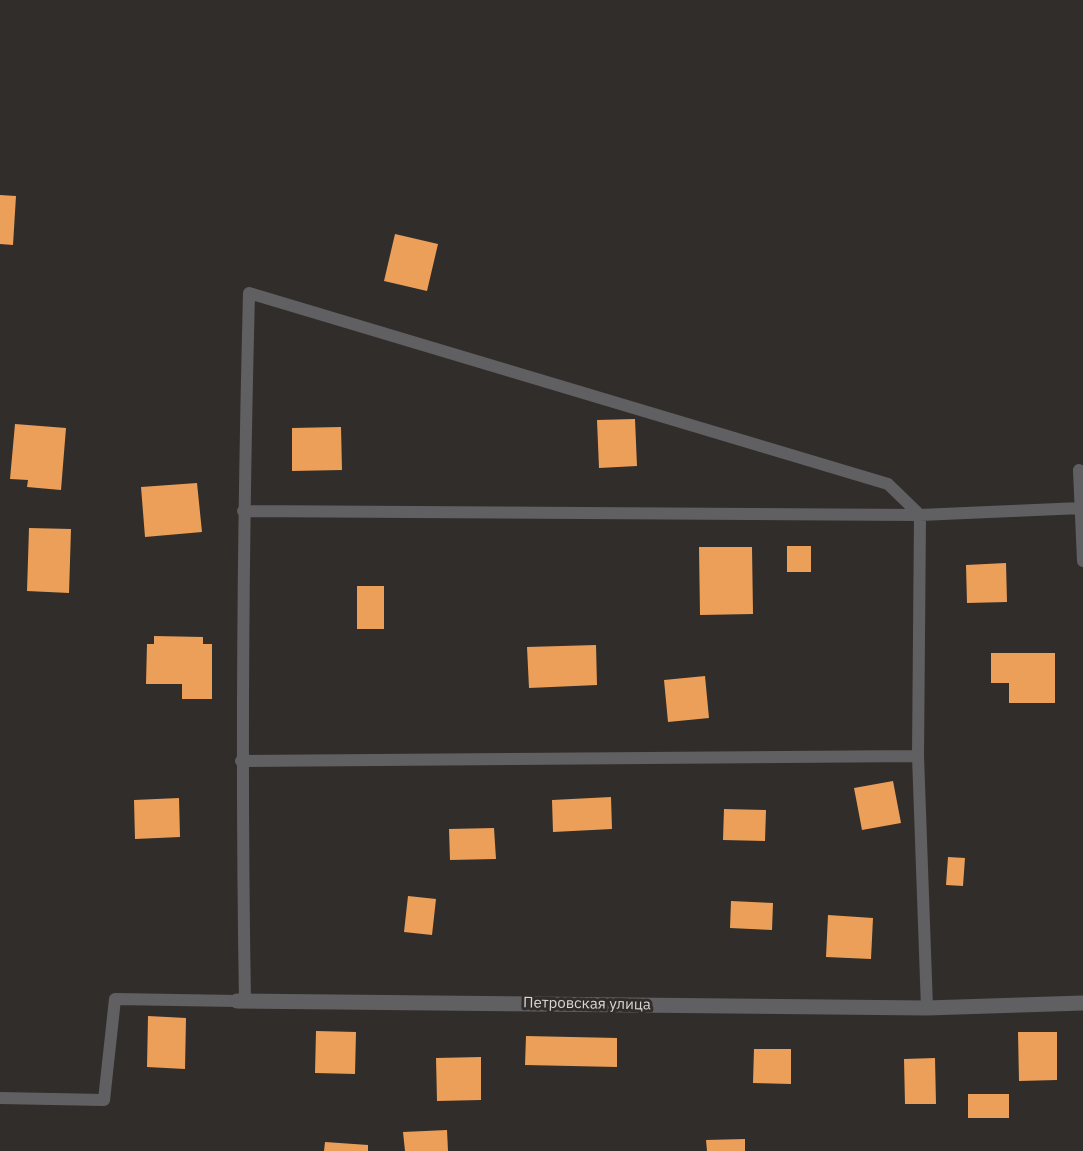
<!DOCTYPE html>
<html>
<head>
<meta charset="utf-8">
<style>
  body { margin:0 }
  canvas { display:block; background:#312d2a }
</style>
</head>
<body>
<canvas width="1083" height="1151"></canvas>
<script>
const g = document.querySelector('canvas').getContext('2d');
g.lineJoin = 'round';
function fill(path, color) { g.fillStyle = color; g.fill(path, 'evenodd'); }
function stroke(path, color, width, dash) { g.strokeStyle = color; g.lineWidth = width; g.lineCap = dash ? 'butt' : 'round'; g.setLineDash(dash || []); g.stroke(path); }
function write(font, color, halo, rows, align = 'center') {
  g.font = font + ' "IBM Plex Sans",sans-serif'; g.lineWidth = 6; g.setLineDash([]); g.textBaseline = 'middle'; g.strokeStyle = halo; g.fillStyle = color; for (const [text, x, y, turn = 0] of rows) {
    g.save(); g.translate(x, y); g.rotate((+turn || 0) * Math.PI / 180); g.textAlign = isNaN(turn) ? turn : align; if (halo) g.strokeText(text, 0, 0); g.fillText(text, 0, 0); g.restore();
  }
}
fill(new Path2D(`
  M 0,195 L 16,196 L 13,245 L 0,244 Z
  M 395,234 L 438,244 L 427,291 L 384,281 Z
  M 635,419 L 637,466 L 599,468 L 597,420 Z
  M 15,424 L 66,428 L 61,490 L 27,487 L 28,480 L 10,479 Z
  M 341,427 L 342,470 L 292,471 L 292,428 Z
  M 197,483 L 202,532 L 145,537 L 141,487 Z
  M 29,528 L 71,529 L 69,593 L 27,591 Z
  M 787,546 L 811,546 L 811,572 L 787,572 Z
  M 699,547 L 752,547 L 753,614 L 700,615 Z
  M 1006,563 L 1007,602 L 967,603 L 966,565 Z
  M 357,586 L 384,586 L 384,629 L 357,629 Z
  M 154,636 L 203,637 L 203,644 L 212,644 L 212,699 L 182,699 L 182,684 L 146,684 L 147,644 L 154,644 Z
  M 596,645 L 597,685 L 529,688 L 527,647 Z
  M 991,653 L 1055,653 L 1055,703 L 1009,703 L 1009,683 L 991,683 Z
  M 705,676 L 709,718 L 668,722 L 664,680 Z
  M 893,781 L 901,823 L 862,830 L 854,788 Z
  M 611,797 L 612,829 L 553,832 L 552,800 Z
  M 179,798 L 180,837 L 135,839 L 134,800 Z
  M 724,809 L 766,810 L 765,841 L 723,840 Z
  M 494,828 L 496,859 L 450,860 L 449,829 Z
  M 948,857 L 965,858 L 963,886 L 946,885 Z
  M 408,896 L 436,899 L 432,935 L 404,932 Z
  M 731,901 L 773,903 L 772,930 L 730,928 Z
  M 828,915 L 873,918 L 871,959 L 826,957 Z
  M 148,1016 L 186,1018 L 185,1069 L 147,1067 Z
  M 316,1031 L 356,1032 L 355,1074 L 315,1073 Z
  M 1018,1032 L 1057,1032 L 1057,1080 L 1019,1081 Z
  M 526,1036 L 617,1038 L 617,1067 L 525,1065 Z
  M 754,1049 L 791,1049 L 791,1084 L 753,1083 Z
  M 481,1057 L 481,1100 L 437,1101 L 436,1058 Z
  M 935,1058 L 936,1104 L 905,1104 L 904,1059 Z
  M 968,1094 L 1009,1094 L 1009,1118 L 968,1118 Z
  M 447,1130 L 448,1151 L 405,1151 L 403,1132 Z
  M 745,1139 L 745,1151 L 707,1151 L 706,1140 Z
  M 325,1142 L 368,1145 L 368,1151 L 324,1151 Z`), '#ec9f58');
stroke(new Path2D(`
  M 1079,470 L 1083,561
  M 243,511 L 920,515 L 1081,508
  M 241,761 L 918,756
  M 245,1001 C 241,765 243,529 249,293 L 888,484 L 920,515 L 918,756 L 927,1008
  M 0,1098 L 104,1100 L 115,999 L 237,1001`), '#606062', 12);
stroke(new Path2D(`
  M 237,1001 L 927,1008 L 1083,1003`), '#606062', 15);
write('15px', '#d9d6d4', '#312d2a', [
  ["Петровская улица",587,1004,1]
]);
</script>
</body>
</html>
